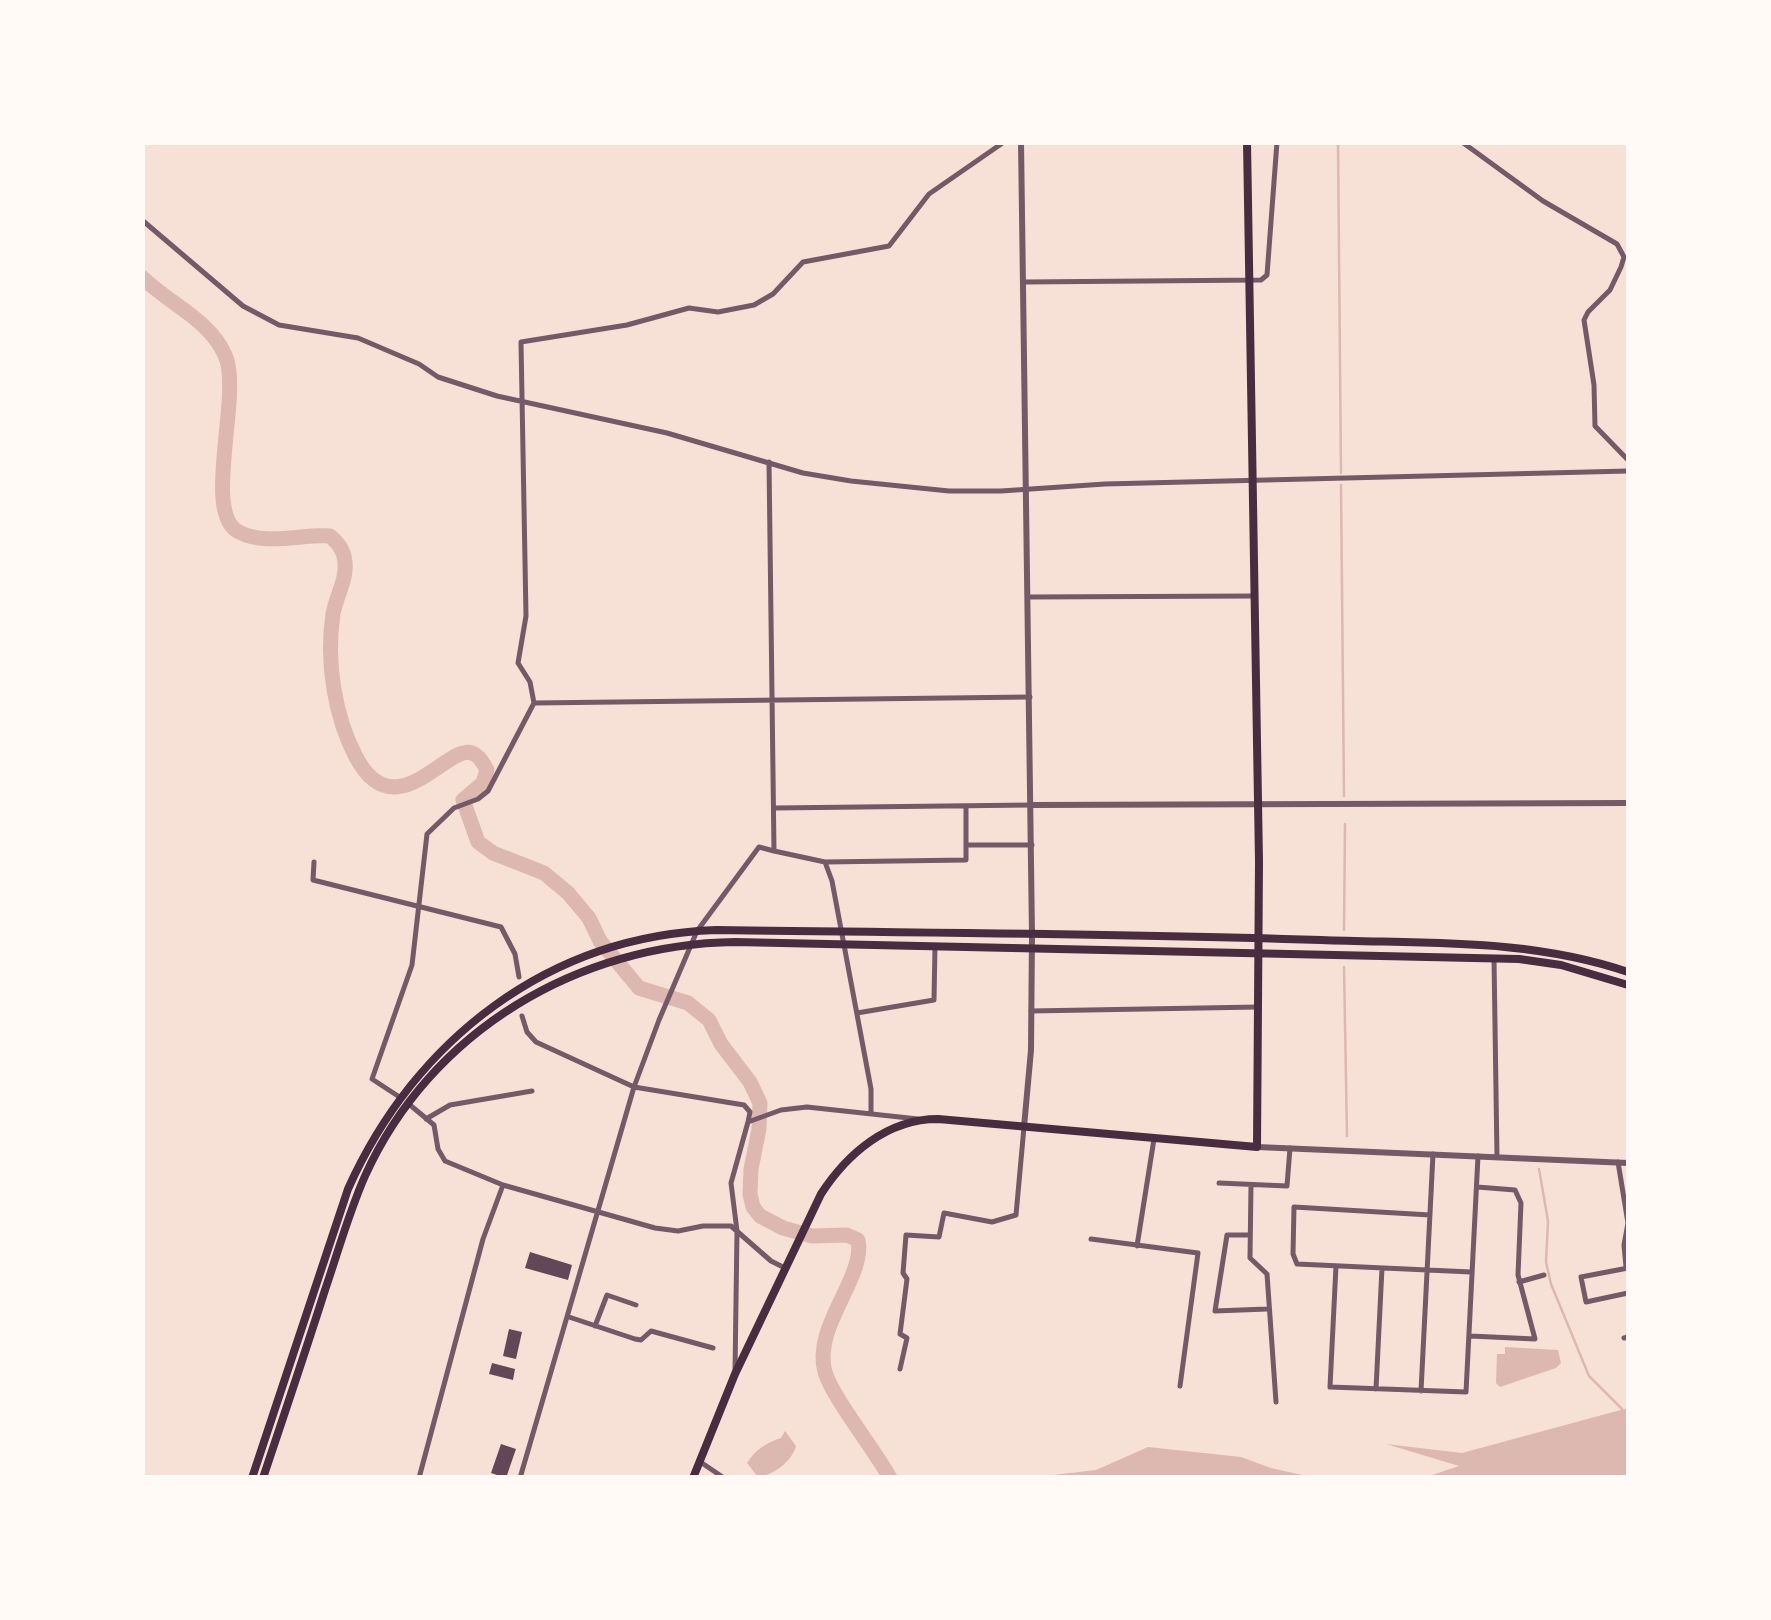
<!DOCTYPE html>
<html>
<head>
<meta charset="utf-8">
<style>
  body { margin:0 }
  #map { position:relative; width:1771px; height:1620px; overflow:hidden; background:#f7e1d7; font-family:"Source Sans 3",sans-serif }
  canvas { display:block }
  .frame { position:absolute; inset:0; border:145px solid #fffaf5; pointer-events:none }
</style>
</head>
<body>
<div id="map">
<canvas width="1771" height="1620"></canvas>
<div class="frame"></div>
</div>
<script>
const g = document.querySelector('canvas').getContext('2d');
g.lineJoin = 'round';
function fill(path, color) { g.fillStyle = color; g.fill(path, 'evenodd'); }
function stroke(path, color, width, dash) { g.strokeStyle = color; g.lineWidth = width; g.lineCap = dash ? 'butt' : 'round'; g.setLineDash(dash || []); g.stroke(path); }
fill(new Path2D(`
  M 1505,1347 L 1558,1350 L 1561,1363 L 1556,1368 L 1500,1387 L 1496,1383 L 1497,1354 L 1505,1354 Z
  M 1628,1408 L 1628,1477 L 1426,1477 L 1459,1466 L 1386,1444 L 1462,1453 Z
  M 785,1431 L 796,1446 C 792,1461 774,1475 758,1477 L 747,1463 C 754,1451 767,1442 781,1438 Z
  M 1148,1447 L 1241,1457 L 1271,1468 L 1311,1477 L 1037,1477 L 1096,1470 Z`), '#dcb8b0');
stroke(new Path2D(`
  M 1338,142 L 1341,473
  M 1341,485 L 1344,796
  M 1344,930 L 1345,824
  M 1344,967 L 1347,1136
  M 1539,1169 L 1548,1221 L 1546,1262 L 1551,1284 L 1589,1376 L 1622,1409`), '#dcb8b0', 2.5);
stroke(new Path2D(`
  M 142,277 C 169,304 209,319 225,355 C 243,393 201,514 239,532 C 265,546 302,534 330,536 C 338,543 344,550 345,562 C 347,580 336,596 333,614 C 326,660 334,715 356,757 C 395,831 448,743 472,753 C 479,755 484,764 487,770 L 483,783 L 463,800 L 478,842 L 493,853 L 544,873 L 568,893 L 589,918 L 600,941 L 639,988 L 688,1003 L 709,1020 L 721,1044 L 750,1082 L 760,1103 L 759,1129 L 751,1169 L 750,1194 L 753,1207 L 760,1216 L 783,1228 L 812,1236 L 847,1235 L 858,1240 C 866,1277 812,1327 825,1372 C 832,1397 875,1450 890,1478`), '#dcb8b0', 15);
fill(new Path2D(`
  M 530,1252 L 572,1265 L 568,1280 L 525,1268 Z
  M 509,1329 L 522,1332 L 516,1359 L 503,1356 Z
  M 492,1363 L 515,1369 L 513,1380 L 489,1374 Z
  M 501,1444 L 516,1449 L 506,1478 L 491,1473 Z`), '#644757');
stroke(new Path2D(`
  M 1462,142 L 1543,201 L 1617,244 L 1624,257 L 1621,267 L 1610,290 L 1588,312 L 1584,320 L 1594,385 L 1595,426 L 1628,460
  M 142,220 L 243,306 L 279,325 L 358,338 L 419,364 L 438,377 L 497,396 L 667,433 L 803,473 L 851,481 L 949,491 L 1001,491 L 1105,484 L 1628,471
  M 1025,282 L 1261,280 L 1267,275 L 1277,142
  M 769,462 L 774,851 L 825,862 L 832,881 L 871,1089 L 871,1114
  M 1029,597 L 1254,596
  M 534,703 L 1030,697
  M 775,808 L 1031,805
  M 966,845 L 1032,845
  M 314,862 L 313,880 L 501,927 L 515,954 L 519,977
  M 825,862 L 966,860 L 966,806
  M 1494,958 L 1497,1157
  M 1031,1011 L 1258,1007
  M 857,1013 L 934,1000 L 935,947
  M 522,1016 L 527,1032 L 536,1042 L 634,1087 L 744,1105 L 750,1112 L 748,1122
  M 401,1098 L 372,1079 L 412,965 L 427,834 L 454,808 L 478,799 L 488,791 L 534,703 L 530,682 L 518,663 L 526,616 L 521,342 L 627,325 L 689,308 L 718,312 L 754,305 L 773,294 L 803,262 L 889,246 L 929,194 L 1004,142
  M 410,1105 L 434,1125 L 438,1149 L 445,1161 L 503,1185 L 483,1239 L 419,1478
  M 426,1119 L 450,1105 L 532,1091
  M 1618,1162 L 1628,1223 L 1624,1245 L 1626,1267
  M 1219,1183 L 1287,1186 L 1290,1148
  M 503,1185 L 655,1228 L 678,1231 L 703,1226 L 731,1226 L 771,1261 L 785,1268
  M 1251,1185 L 1250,1258 L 1267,1274 L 1276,1402
  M 1430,1215 L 1294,1207 L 1293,1254 L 1297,1264 L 1471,1272
  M 1250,1235 L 1227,1235 L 1215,1311 L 1267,1309
  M 1091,1239 L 1198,1253 L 1180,1386
  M 1137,1246 L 1154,1139
  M 1336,1266 L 1330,1387 L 1466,1392 L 1478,1156
  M 1628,1268 L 1581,1277 L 1586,1302 L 1628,1293
  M 1519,1282 L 1544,1275
  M 569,1317 L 635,1339 L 641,1340 L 651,1331 L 713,1348
  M 595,1326 L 607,1295 L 636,1305
  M 1470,1336 L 1535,1339 L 1518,1275 L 1521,1203 L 1515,1190 L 1477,1187
  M 1624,1338 L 1628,1337
  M 900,1369 L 907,1338 L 900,1334 L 907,1279 L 903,1273 L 906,1235 L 939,1237 L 944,1213 L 992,1222 L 1016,1215 L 1024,1127
  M 735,1372 L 737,1231 L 731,1183 L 748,1122 L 781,1110 L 807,1107 L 918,1119
  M 1376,1389 L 1382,1268
  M 1421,1391 L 1433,1154
  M 699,1461 L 724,1478
  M 520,1478 L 634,1087 L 659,1020 L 697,931 L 759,847 L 774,851`), '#755966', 5);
stroke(new Path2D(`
  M 1021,142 L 1032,935 L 1031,1050 L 1024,1127
  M 1031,805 L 1628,803
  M 1257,1147 L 1628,1163`), '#755966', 6);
stroke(new Path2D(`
  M 693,1478 L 735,1374 L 821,1194 C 847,1154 887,1119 938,1119 L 1257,1147 L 1259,861 L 1247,142`), '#4a2c40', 8);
stroke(new Path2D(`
  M 252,1478 L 348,1189 C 415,1040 548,936 716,930 C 917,933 1120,933 1321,940 C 1425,944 1529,938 1628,972
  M 263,1478 C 284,1415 305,1353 325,1290 C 338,1252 349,1212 365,1176 C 431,1030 579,944 735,942 L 1519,959 L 1561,965 L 1628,985`), '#4a2c40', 8);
</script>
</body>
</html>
